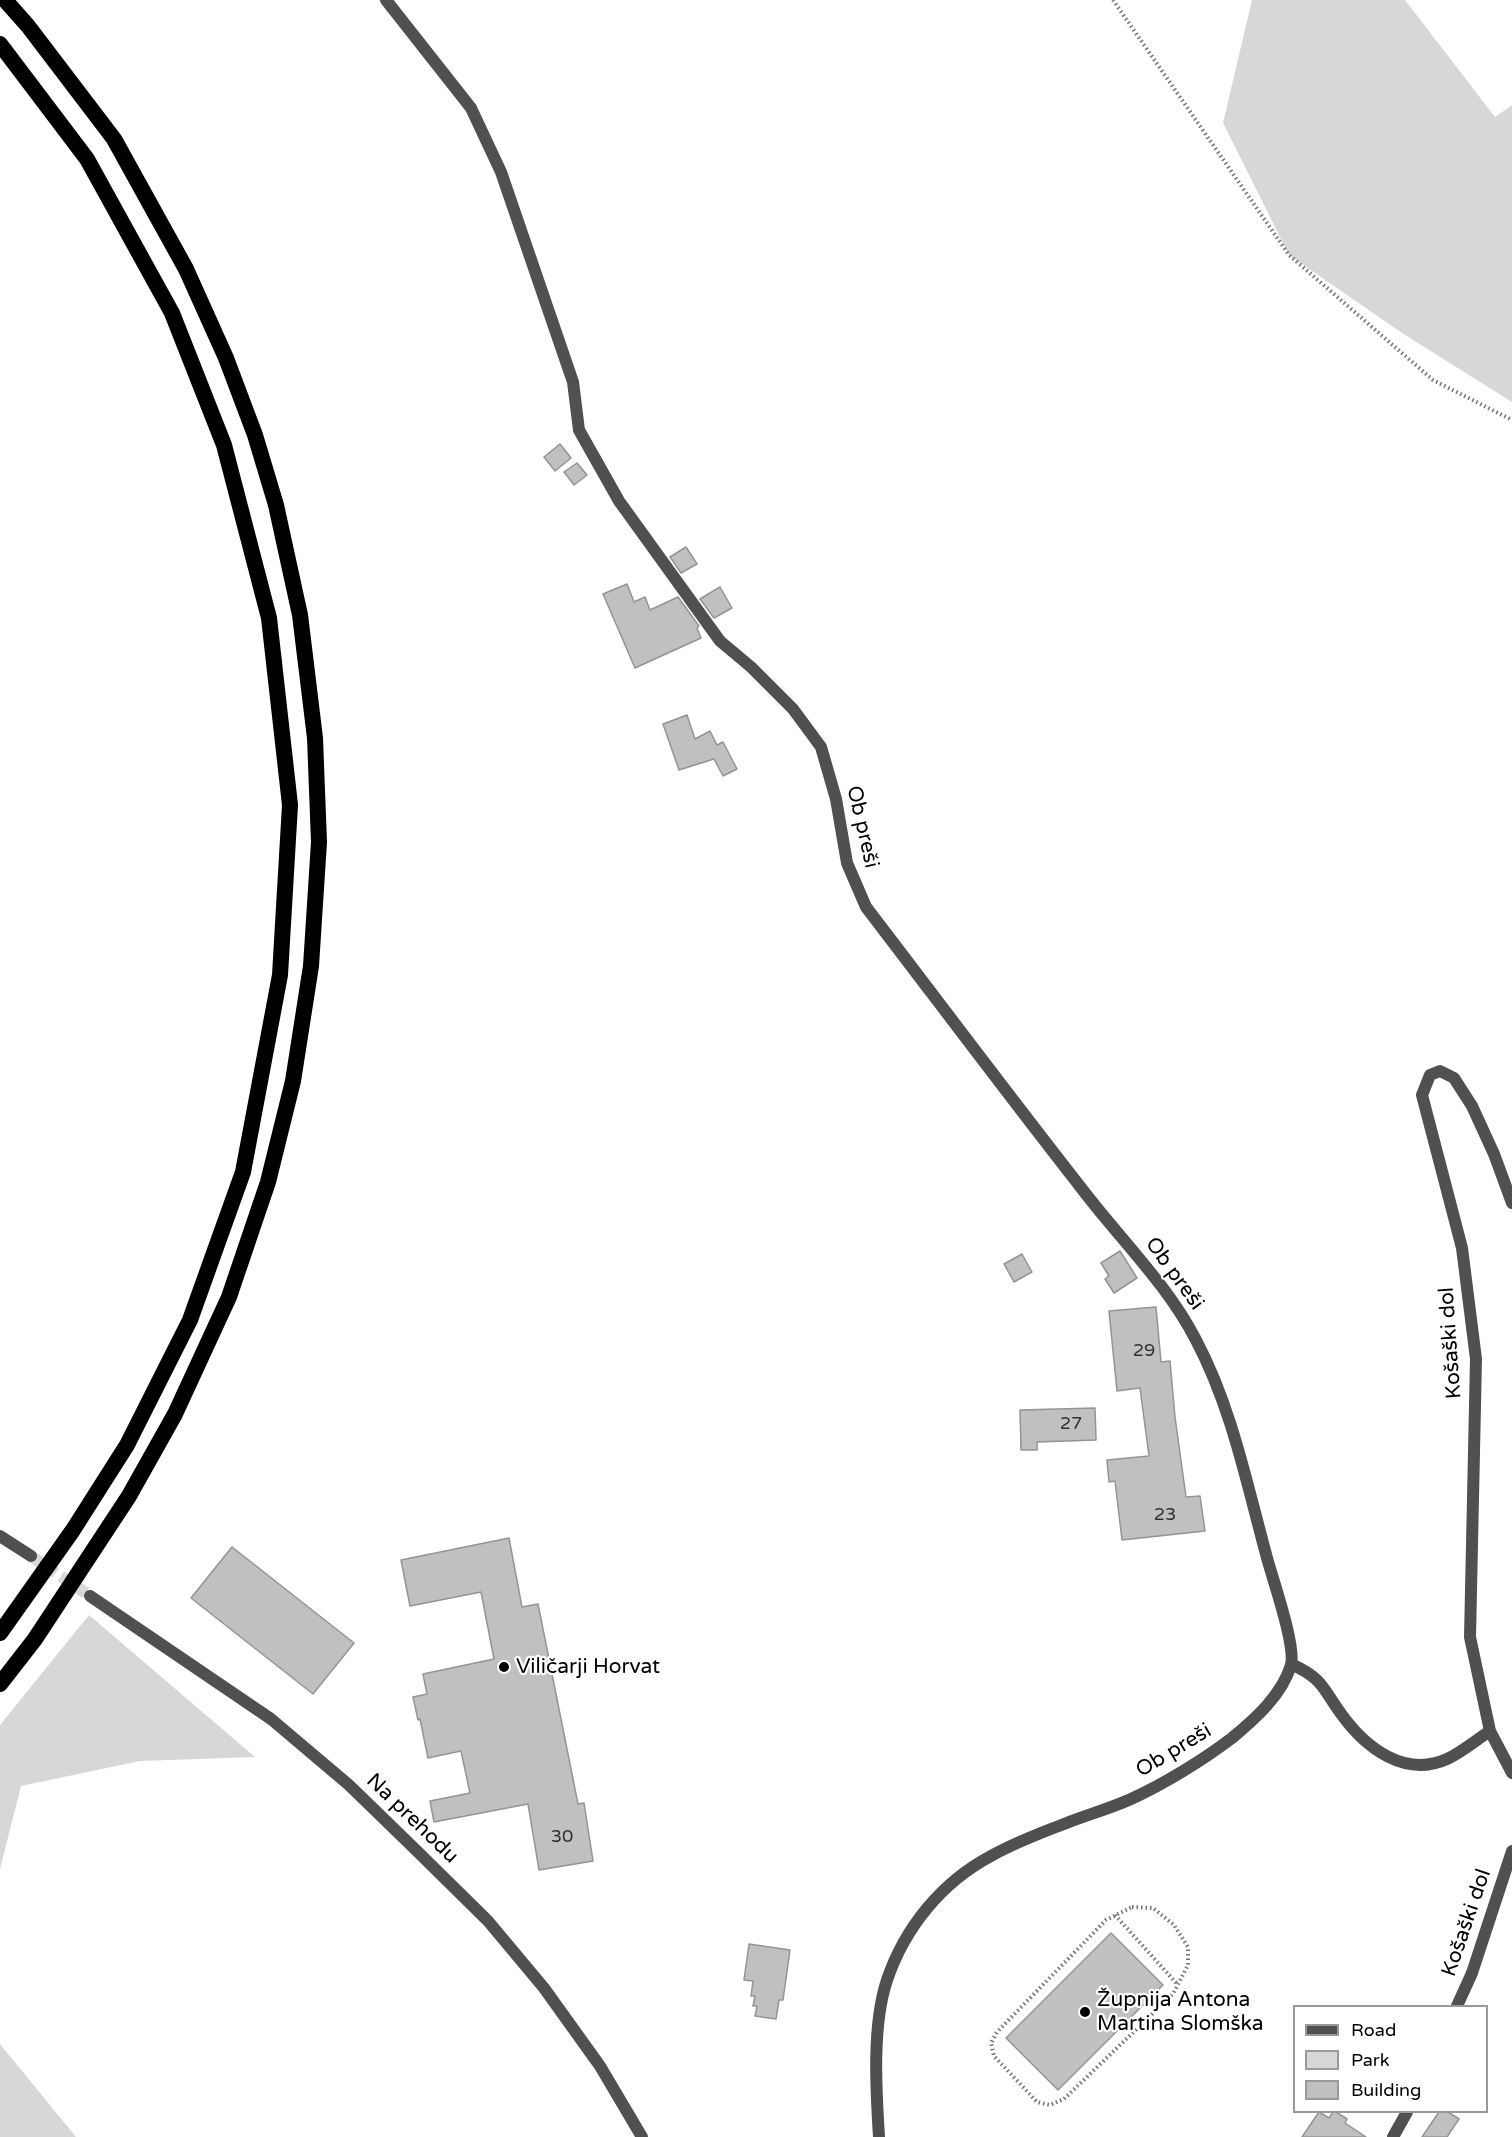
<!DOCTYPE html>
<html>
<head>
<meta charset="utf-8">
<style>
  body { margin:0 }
  #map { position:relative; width:1512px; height:2137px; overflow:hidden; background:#fff; font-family:"Varela Round",sans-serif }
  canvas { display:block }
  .legend { position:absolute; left:1293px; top:2005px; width:195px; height:108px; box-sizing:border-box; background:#fff; border:2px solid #999; margin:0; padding:8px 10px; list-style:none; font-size:18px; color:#000 }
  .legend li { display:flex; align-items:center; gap:12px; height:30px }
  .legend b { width:30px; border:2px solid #999 }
</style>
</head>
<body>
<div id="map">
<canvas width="1512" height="2137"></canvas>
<ul class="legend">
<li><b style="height:8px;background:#505050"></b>Road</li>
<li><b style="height:16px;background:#d7d7d7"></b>Park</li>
<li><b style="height:16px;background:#c0c0c0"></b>Building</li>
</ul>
</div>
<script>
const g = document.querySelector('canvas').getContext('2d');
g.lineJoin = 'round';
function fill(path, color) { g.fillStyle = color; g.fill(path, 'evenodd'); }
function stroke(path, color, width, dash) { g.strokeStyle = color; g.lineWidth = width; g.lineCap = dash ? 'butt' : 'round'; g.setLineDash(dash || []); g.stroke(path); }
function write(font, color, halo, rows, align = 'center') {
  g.font = font + ' "Varela Round",sans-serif'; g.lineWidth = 4.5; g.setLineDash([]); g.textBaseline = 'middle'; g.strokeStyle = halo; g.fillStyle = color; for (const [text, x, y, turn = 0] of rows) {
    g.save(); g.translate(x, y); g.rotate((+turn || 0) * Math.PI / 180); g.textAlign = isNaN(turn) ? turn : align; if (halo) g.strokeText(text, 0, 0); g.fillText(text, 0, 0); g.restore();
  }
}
fill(new Path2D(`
  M 1252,0 L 1405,0 L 1495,117 L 1512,105 L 1512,402 L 1402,333 L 1289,255 L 1223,123 Z
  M 89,1615 L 255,1757 L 140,1761 L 21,1786 L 0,1869 L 0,1725 Z
  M 0,2044 L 76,2137 L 0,2137 Z`), '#d7d7d7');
const building = new Path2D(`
  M 560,444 L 571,458 L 555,471 L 544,457 Z
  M 577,463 L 587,475 L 574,485 L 564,472 Z
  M 686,547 L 697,564 L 681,573 L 670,557 Z
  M 627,584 L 634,602 L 645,597 L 650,610 L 678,597 L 699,626 L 697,628 L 701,638 L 635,668 L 603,594 Z
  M 720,587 L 732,608 L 714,618 L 700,599 Z
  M 687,715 L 695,739 L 710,731 L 717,745 L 723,742 L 737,769 L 723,776 L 714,759 L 679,770 L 663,724 Z
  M 1120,1251 L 1137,1278 L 1114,1293 L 1105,1279 L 1109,1276 L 1101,1263 Z
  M 1022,1254 L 1032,1272 L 1014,1282 L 1004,1264 Z
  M 1156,1307 L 1161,1362 L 1170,1361 L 1175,1417 L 1186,1497 L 1200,1496 L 1205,1531 L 1122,1540 L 1115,1481 L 1109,1482 L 1107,1460 L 1149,1456 L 1140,1388 L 1117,1391 L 1109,1311 Z
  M 1095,1408 L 1096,1440 L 1037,1442 L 1037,1450 L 1021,1450 L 1020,1410 Z
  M 509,1538 L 522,1607 L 538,1604 L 578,1804 L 584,1803 L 593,1861 L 539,1870 L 528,1804 L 434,1822 L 430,1801 L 470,1793 L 461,1751 L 428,1758 L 420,1719 L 418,1720 L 413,1697 L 427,1694 L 423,1674 L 494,1659 L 481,1592 L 410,1606 L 401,1560 Z
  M 232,1547 L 354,1643 L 313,1694 L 191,1598 Z
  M 1111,1933 L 1163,1985 L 1058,2090 L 1006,2038 Z
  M 749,1944 L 790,1950 L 783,2000 L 779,2000 L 776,2019 L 755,2016 L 757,2006 L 753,2006 L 755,1996 L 751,1996 L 753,1981 L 744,1980 Z
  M 1319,2112 L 1329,2118 L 1333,2112 L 1336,2112 L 1347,2119 L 1345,2123 L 1366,2137 L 1302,2137 Z
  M 1439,2112 L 1448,2112 L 1459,2119 L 1447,2137 L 1422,2137 Z`);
fill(building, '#c0c0c0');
stroke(building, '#949494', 1.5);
stroke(new Path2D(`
  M 31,1556 L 90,1596`), '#d9d9d9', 12, [12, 6]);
stroke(new Path2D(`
  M 1113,0 L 1289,255 L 1433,380 L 1512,420
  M 1132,1907 L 1153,1908 L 1174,1925 L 1188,1947 L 1188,1965 L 1173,1994 L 1064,2099 L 1050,2105 L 1037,2102 L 994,2056 L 991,2043 L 997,2032 L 1106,1920 Z
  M 1115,1915 L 1178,1985`), '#727272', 4, [1.5, 3]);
stroke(new Path2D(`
  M 386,0 L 471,108 L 501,172 L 573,382 L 579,430 L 619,501 L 720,641 L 751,667 L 793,709 L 821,747 L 836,799 L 847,863 L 866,907 C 938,1001 1009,1096 1082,1189 C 1121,1240 1167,1284 1196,1340 C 1232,1408 1247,1485 1267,1558 C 1273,1580 1296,1646 1291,1665 C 1282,1695 1255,1719 1232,1738 C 1203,1760 1164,1784 1131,1799 C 1109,1809 1086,1815 1064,1824 C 1040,1833 1014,1843 991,1856 C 942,1882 905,1927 887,1980 C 872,2025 876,2089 879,2137
  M 1512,1203 L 1494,1154 L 1472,1106 L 1454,1078 L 1440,1071 L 1430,1075 L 1422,1095 L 1462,1248 L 1476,1359 L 1470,1637 L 1490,1731 L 1512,1773
  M 1291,1664 C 1324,1679 1322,1688 1342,1715 C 1366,1748 1405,1778 1447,1759 C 1462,1752 1476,1740 1490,1731
  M 1457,2006 L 1472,1973 L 1512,1851
  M 1393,2137 L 1407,2112`), '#505050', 12);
stroke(new Path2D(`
  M 0,1536 L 31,1556
  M 90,1596 L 271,1719 L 349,1785 L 419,1853 L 488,1921 L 544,1988 L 600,2066 L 642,2137`), '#505050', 12);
stroke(new Path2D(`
  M 0,44 L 87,159 L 172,313 L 224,445 L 269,618 L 290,805 L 280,975 L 243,1172 L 190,1320 L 127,1445 L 73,1530 L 0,1633
  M 0,1684 L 35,1639 L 129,1496 L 175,1414 L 229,1297 L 268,1182 L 293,1081 L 311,966 L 319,842 L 315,738 L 300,615 L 276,505 L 255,435 L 226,358 L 186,269 L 114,139 L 28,26 L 5,0`), '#000', 16);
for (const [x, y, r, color] of [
  [504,1667,6,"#000"],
  [1085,2012,6,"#000"]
]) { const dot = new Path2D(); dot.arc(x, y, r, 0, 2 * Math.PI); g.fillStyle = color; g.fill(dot); stroke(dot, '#fff', 2); }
write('18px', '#303030', null, [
  ["29",1144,1351],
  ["27",1071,1424],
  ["23",1165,1515],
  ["30",562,1837]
]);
write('21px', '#000', '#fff', [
  ["Ob preši",862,827,77],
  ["Ob preši",1174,1274,54],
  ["Košaški dol",1451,1343,-94],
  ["Ob preši",1174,1751,-31],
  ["Na prehodu",412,1819,44],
  ["Košaški dol",1467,1923,-71]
]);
write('21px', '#000', '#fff', [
  ["Viličarji Horvat",516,1667],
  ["Župnija Antona",1097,2000],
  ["Martina Slomška",1097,2024]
], 'left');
</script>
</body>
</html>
